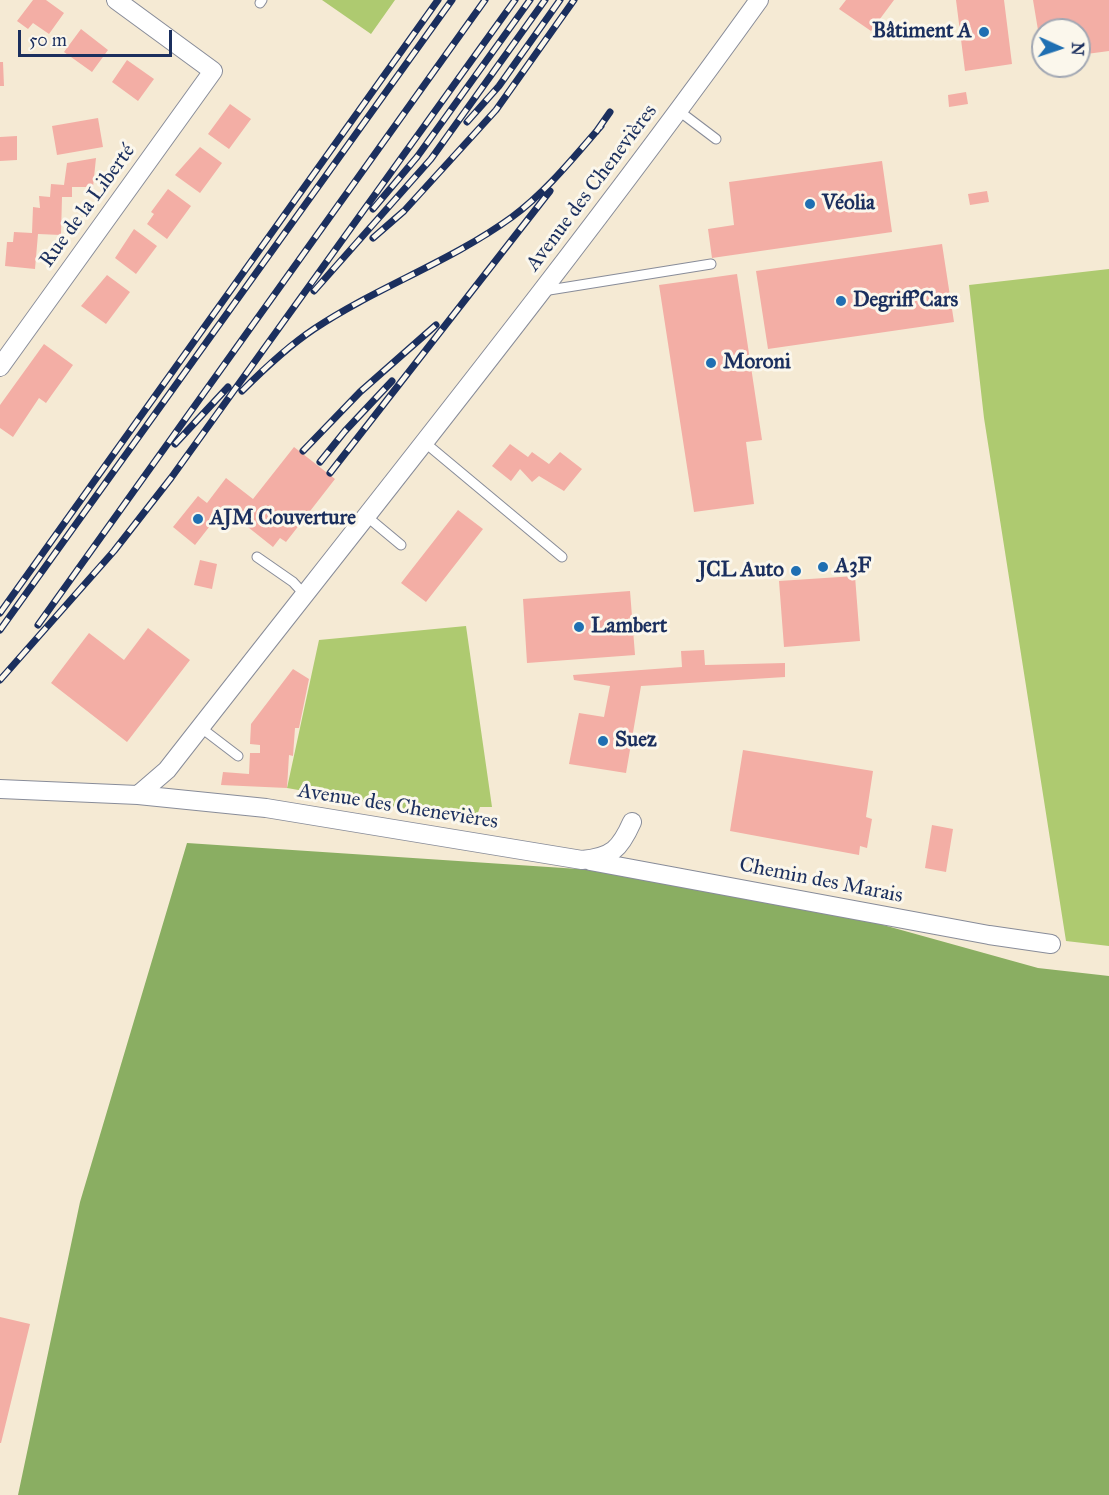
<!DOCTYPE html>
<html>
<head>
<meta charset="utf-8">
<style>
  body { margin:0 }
  #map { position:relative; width:1109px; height:1495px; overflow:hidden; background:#f5ead4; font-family:"IM FELL Great Primer",serif }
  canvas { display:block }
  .north { position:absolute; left:1031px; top:18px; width:60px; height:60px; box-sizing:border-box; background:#fbf7ec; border:2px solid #a1a7b3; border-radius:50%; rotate:93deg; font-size:16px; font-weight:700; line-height:24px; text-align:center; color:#1b2f5e }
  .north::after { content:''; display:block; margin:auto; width:21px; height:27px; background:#1f6fb2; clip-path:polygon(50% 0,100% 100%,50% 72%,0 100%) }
  .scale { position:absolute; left:18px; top:30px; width:154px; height:27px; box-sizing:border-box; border:3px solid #1b2f5e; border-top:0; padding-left:8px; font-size:18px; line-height:21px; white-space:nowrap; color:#1b2f5e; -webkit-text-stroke:4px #fbf7ec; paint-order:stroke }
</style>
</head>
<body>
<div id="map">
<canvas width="1109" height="1495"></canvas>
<div class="north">N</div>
<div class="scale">50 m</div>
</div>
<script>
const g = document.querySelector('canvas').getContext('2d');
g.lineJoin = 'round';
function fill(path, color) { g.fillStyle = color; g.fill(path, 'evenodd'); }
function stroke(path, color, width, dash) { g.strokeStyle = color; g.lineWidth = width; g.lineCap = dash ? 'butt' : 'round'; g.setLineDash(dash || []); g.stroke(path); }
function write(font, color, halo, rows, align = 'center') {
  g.font = font + ' "IM FELL Great Primer",serif'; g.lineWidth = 6; g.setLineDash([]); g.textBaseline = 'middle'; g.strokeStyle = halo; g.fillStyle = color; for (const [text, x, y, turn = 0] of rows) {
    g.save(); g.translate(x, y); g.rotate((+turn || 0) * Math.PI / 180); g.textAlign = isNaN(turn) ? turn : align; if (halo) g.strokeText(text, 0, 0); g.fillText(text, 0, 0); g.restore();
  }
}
fill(new Path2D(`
  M 322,0 L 395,0 L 371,34 Z
  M 1109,269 L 1109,946 L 1066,941 L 984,418 L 969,285 Z
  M 466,626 L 492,807 L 480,807 L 475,821 L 287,788 L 319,640 Z`), '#aeca70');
fill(new Path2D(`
  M 187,843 L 714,878 L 1038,968 L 1109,976 L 1109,1495 L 18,1495 L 80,1202 Z`), '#8aae62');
fill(new Path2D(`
  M 33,0 L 46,0 L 64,13 L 49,34 L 33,23 L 28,29 L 17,21 Z
  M 846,0 L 894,0 L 871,31 L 839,9 Z
  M 956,0 L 1004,0 L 1012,64 L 965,71 Z
  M 1033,0 L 1109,0 L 1109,51 L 1079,55 L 1079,30 L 1043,30 L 1042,54 Z
  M 81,29 L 108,50 L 92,72 L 64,52 Z
  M 127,60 L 154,79 L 138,101 L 112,82 Z
  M 0,62 L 3,62 L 4,86 L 0,86 Z
  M 966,92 L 968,104 L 949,107 L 948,95 Z
  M 230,104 L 251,119 L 229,149 L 208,134 Z
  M 98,118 L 103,147 L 57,155 L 52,126 Z
  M 17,136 L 17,160 L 0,161 L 0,137 Z
  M 200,147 L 222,163 L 200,193 L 175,175 Z
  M 96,158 L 93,187 L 72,187 L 72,197 L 62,197 L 61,235 L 38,234 L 35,269 L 5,266 L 7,242 L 13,242 L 14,232 L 32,233 L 33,207 L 40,208 L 39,196 L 50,197 L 51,184 L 64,185 L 67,163 Z
  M 882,161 L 892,232 L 712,258 L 708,229 L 734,225 L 729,182 Z
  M 168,189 L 191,206 L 167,239 L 147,224 L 154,214 L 151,212 Z
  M 987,191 L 989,202 L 970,205 L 968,194 Z
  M 134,229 L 157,246 L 136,274 L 115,258 Z
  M 942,244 L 954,322 L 768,349 L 756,271 Z
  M 737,274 L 762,440 L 746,442 L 754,504 L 694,512 L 659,285 Z
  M 107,275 L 130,292 L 106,324 L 81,306 Z
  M 44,344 L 73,365 L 46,403 L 39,398 L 13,437 L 0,428 L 0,405 Z
  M 510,444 L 528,457 L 532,452 L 549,464 L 560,452 L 582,469 L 564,491 L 539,476 L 532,482 L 520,469 L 511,481 L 492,466 Z
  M 294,447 L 335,479 L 286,542 L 280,538 L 273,547 L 224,508 L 195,545 L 173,527 L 198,496 L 207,503 L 226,478 L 253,499 Z
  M 458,510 L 483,529 L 426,602 L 401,583 Z
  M 200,560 L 217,564 L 212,589 L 194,585 Z
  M 855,576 L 860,641 L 784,647 L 779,581 Z
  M 630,591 L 635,655 L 527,663 L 523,599 Z
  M 148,628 L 190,660 L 127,742 L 51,683 L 89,633 L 124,660 Z
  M 704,650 L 705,665 L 785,663 L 785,677 L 641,686 L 626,773 L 569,764 L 579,713 L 604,717 L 610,686 L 574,680 L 573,675 L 682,667 L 681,651 Z
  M 293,669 L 309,679 L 299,728 L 295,728 L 293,756 L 289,755 L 287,788 L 221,785 L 223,772 L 249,774 L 250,753 L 260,753 L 260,745 L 250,744 L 251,724 Z
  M 743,750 L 873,771 L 866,817 L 872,819 L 867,848 L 860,846 L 859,855 L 730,831 Z
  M 932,825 L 953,829 L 946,872 L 925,868 Z
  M 0,1317 L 30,1324 L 1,1443 L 0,1443 Z`), '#f3aea5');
const lane = new Path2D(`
  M 260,3 L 262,0
  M 679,111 L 716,139
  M 543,291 L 711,264
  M 423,441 L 562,557
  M 365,515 L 401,545
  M 257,557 L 293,582 L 304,594
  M 200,727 L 238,756`);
const street = new Path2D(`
  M 0,367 L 213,71 L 116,0
  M 0,789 L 138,795 L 266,808 L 582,860 C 612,857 620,849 632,822
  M 138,795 L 167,770 C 366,515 570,263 759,0
  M 590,861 L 989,935 L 1051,944`);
stroke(lane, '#888c99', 11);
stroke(street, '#888c99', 20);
stroke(lane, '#fff', 9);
stroke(street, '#fff', 18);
const rail = new Path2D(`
  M 467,122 L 499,86 L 560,0
  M 596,132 L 610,112
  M 373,209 L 417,157 L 530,0
  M 373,238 L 404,211 L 496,110 L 574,0
  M 314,291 L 431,159 L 545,0
  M 242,391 C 264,369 287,347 314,329 C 377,287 450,262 512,217 C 546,192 574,157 601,126
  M 175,444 L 228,387
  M 303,451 L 360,392 L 436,325
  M 320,462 L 345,431 L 392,381
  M 330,473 L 550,191
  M 0,613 L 438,0
  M 38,625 L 485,0
  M 0,630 L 452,0
  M 0,680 L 114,551 L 171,478 L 515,0`);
stroke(rail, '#1b2f5e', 7);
stroke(rail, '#fbf7ec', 4.5, [14]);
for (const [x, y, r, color] of [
  [984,32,6,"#1f6fb2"],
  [810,204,6,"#1f6fb2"],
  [841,301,6,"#1f6fb2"],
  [711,363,6,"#1f6fb2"],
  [198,519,6,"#1f6fb2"],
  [823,567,6,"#1f6fb2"],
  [796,571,6,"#1f6fb2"],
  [579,627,6,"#1f6fb2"],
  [603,741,6,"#1f6fb2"]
]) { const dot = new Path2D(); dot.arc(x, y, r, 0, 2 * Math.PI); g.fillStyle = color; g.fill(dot); stroke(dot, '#fbf7ec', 2); }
write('bold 21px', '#1b2f5e', '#fbf7ec', [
  ["Bâtiment A",972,32,"right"],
  ["Véolia",822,204],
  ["Degriff'Cars",853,301],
  ["Moroni",723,363],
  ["AJM Couverture",210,519],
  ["A3F",835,567],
  ["JCL Auto",784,571,"right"],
  ["Lambert",591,627],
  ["Suez",615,741]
], 'left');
write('21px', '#1b2f5e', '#fbf7ec', [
  ["Avenue des Chenevières",592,188,-53],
  ["Rue de la Liberté",88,206,-54],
  ["Avenue des Chenevières",398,807,9],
  ["Chemin des Marais",821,881,11]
]);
</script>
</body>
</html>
